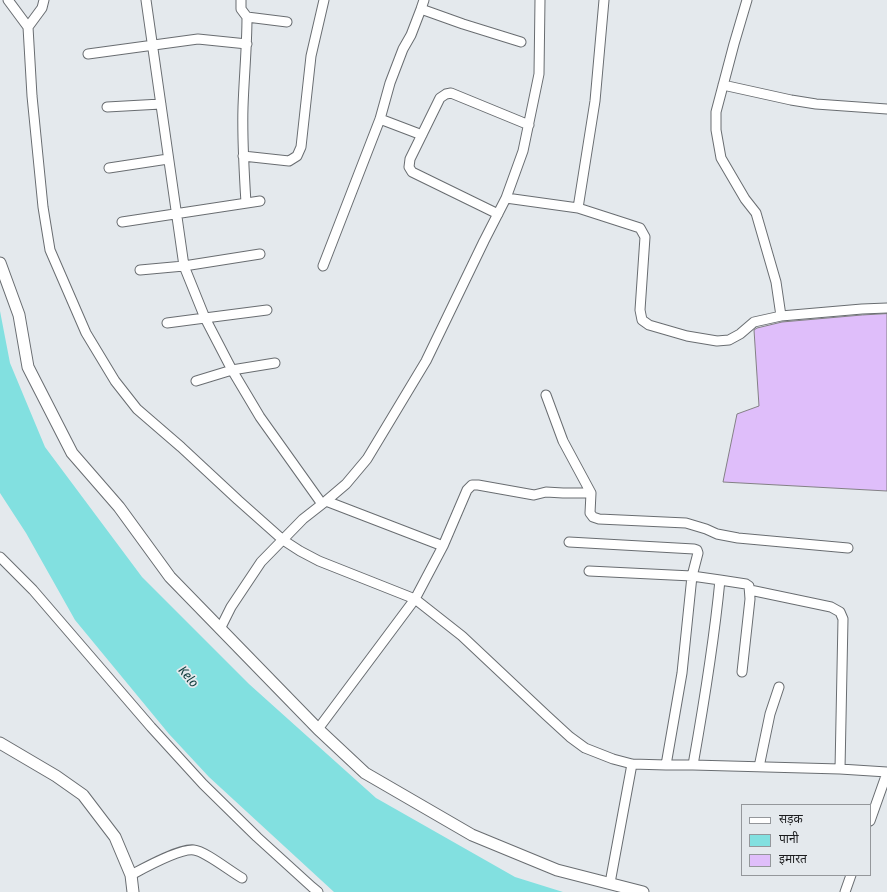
<!DOCTYPE html>
<html>
<head>
<meta charset="utf-8">
<style>
  body { margin:0 }
  #map { position:relative; width:887px; height:892px; overflow:hidden; background:#e4e9ed; font-family:"Fira Sans Condensed","Noto Sans Devanagari",sans-serif }
  canvas { display:block }
  .legend { position:absolute; left:741px; top:804px; width:130px; height:72px; box-sizing:border-box; background:#e4e9ed; border:1px solid #94979b; margin:0; padding:5px 7px; list-style:none; font-size:12px; color:#1c1d1f }
  .legend li { display:flex; align-items:center; gap:8px; height:20px }
  .legend b { width:20px; border:1px solid #94979b }
</style>
</head>
<body>
<div id="map">
<canvas width="887" height="892"></canvas>
<ul class="legend">
<li><b style="height:5px;background:#fff"></b>सड़क</li>
<li><b style="height:11px;background:#82e0e0"></b>पानी</li>
<li><b style="height:11px;background:#dfbefa"></b>इमारत</li>
</ul>
</div>
<script>
const g = document.querySelector('canvas').getContext('2d');
g.lineJoin = 'round';
function fill(path, color) { g.fillStyle = color; g.fill(path, 'evenodd'); }
function stroke(path, color, width, dash) { g.strokeStyle = color; g.lineWidth = width; g.lineCap = dash ? 'butt' : 'round'; g.setLineDash(dash || []); g.stroke(path); }
function write(font, color, halo, rows, align = 'center') {
  g.font = font + ' "Fira Sans Condensed",sans-serif'; g.lineWidth = 3.5; g.setLineDash([]); g.textBaseline = 'middle'; g.strokeStyle = halo; g.fillStyle = color; for (const [text, x, y, turn = 0] of rows) {
    g.save(); g.translate(x, y); g.rotate((+turn || 0) * Math.PI / 180); g.textAlign = isNaN(turn) ? turn : align; if (halo) g.strokeText(text, 0, 0); g.fillText(text, 0, 0); g.restore();
  }
}
fill(new Path2D(`
  M 0,311 L 10,363 L 45,447 L 142,577 L 249,684 L 376,798 L 515,877 L 563,892 L 334,892 L 209,777 L 169,734 L 75,620 L 26,533 L 0,493 Z`), '#82e0e0');
const building = new Path2D(`
  M 887,314 L 887,491 L 723,482 L 737,414 L 759,406 L 754,330 L 757,328 L 782,322 L 862,315 Z`);
fill(building, '#dfbefa');
stroke(building, '#838085', 1);
const minor = new Path2D(`
  M 8,0 L 28,27 L 32,96 L 43,207 L 50,250 L 86,333 L 115,381 L 137,409 L 181,447 L 238,500 L 283,540 L 300,551 L 319,561 L 415,599 L 462,636 L 546,715 L 570,737 L 585,748 L 613,759 L 632,764 L 666,765 L 693,765 L 840,769 L 887,772
  M 146,0 L 184,266 L 205,318 L 232,370 L 260,417 L 322,504
  M 241,0 L 241,9 L 247,17 L 287,22
  M 747,0 L 734,44 L 716,112 L 716,130 L 721,158 L 745,199 L 756,213 L 776,282 L 781,316
  M 421,9 L 463,24 L 521,42
  M 28,27 L 42,8 L 44,0
  M 88,54 L 198,39 L 247,44
  M 723,85 L 791,100 L 816,104 L 887,109
  M 107,107 L 161,104
  M 380,119 L 422,135
  M 243,156 L 289,161 L 297,156 L 301,147 L 311,56 L 324,0
  M 109,168 L 168,159
  M 506,198 L 578,208 L 640,228 L 645,237 L 640,310 L 642,320 L 649,325 L 687,336 L 717,341 L 729,340 L 740,334 L 754,322 L 781,316 L 862,309 L 887,308
  M 246,203 C 244,171 242,139 243,107 C 244,77 247,47 247,17
  M 578,208 L 595,101 L 604,0
  M 498,214 L 412,172 L 409,167 L 410,159 L 440,98 L 446,94 L 451,93 L 529,125
  M 122,222 L 260,201
  M 323,266 L 380,119 L 390,83 L 403,49 L 411,35 L 421,9 L 424,0
  M 140,270 L 184,266 L 260,254
  M 167,323 L 205,318 L 267,310
  M 196,381 L 232,370 L 275,363
  M 546,395 L 563,441 L 591,493
  M 326,501 L 443,546
  M 569,542 L 694,549 L 697,550 L 698,553 L 692,576 L 720,580 C 714,642 704,703 693,765
  M 0,557 L 33,590 L 151,727 L 203,784 L 257,837 L 312,887 L 318,892
  M 589,571 L 692,576 L 682,673 L 666,765
  M 720,580 L 746,584 L 749,586 L 750,599 L 742,672
  M 750,590 L 831,607 L 840,612 L 843,619 L 840,769
  M 220,629 L 231,607 L 261,562 L 303,519 L 326,501 L 346,484 L 367,459 L 426,361 L 484,241 L 506,198 L 523,151 L 539,74 L 540,0
  M 318,729 L 415,599 L 443,546 L 467,490 L 472,485 L 478,485 L 534,495 L 546,492 L 563,493 L 591,493 L 590,513 L 593,517 L 599,519 L 686,523 L 706,529 L 717,534 L 738,538 L 848,548
  M 759,767 L 770,714 L 779,687
  M 870,821 L 887,773
  M 131,875 C 144,868 180,848 194,850 C 205,851 231,872 242,878
  M 610,883 L 632,764
  M 845,892 L 851,875`);
const tertiary = new Path2D(`
  M 0,263 L 19,315 L 28,367 L 72,453 L 119,507 L 170,577 L 318,729 L 365,773 L 472,835 L 557,870 L 643,892
  M 0,743 L 56,776 L 83,795 L 115,837 L 131,875 L 133,892`);
stroke(minor, '#696d71', 11);
stroke(tertiary, '#696d71', 13);
stroke(minor, '#fff', 9);
stroke(tertiary, '#fff', 11);
write('italic 13px', '#0b3939', '#e4e9ed', [
  ["Kelo",188,677,50]
]);
</script>
</body>
</html>
